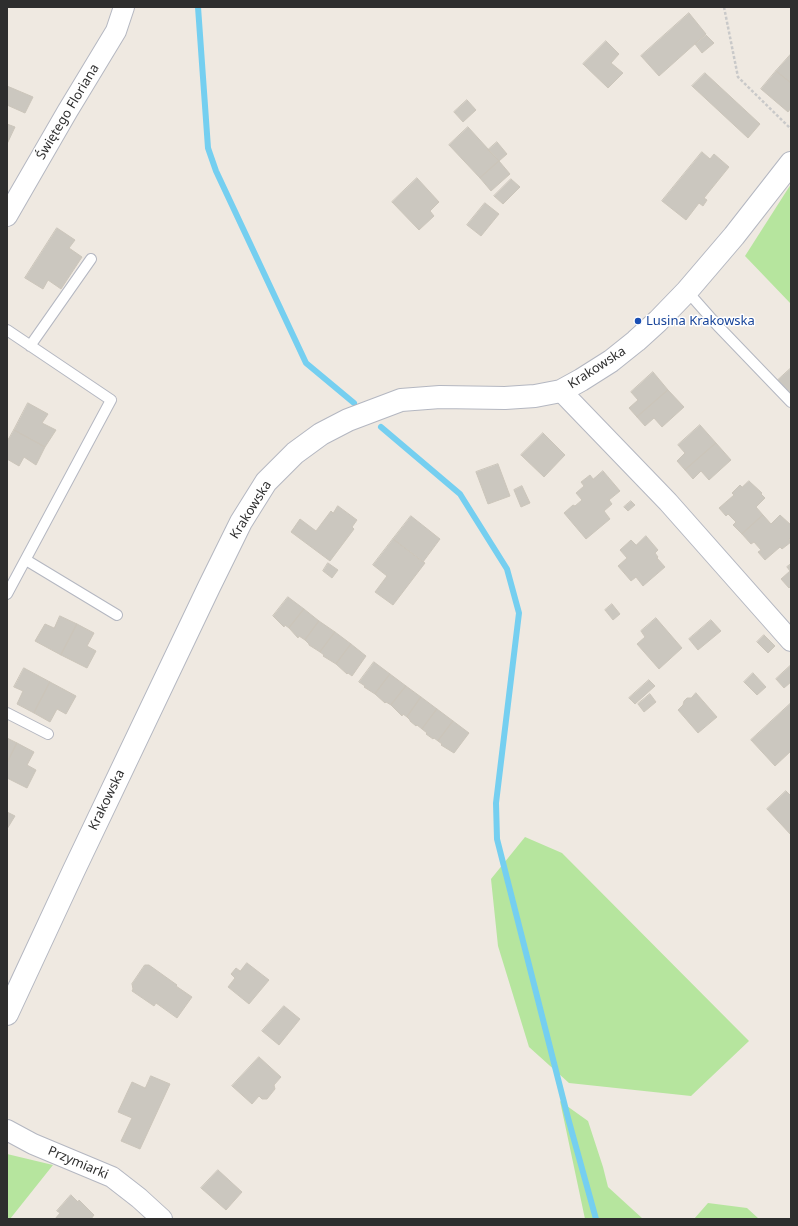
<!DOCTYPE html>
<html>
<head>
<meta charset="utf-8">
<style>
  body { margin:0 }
  #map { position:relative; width:798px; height:1226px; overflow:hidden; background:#efe9e1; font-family:"Noto Sans",sans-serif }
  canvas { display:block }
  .frame { position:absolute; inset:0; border:8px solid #2e2e2e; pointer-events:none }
</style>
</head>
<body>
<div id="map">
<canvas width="798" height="1226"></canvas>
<div class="frame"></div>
</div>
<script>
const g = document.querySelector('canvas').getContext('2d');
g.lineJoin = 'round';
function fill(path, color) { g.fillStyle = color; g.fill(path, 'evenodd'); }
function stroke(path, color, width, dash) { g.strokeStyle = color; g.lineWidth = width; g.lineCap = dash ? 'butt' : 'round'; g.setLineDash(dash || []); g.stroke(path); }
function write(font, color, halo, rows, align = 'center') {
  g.font = font + ' "Noto Sans",sans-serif'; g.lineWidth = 3; g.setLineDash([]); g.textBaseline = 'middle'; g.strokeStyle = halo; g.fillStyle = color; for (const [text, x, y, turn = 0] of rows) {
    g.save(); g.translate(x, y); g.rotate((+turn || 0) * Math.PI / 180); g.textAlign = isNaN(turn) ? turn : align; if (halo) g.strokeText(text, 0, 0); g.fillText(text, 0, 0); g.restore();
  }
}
fill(new Path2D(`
  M 791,184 L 791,304 L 745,256 Z
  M 525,837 L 562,853 L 749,1041 L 691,1096 L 569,1083 L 529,1047 L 498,946 L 491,879 Z
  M 560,1101 L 588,1121 L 603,1167 L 608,1187 L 643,1219 L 585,1219 Z
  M 7,1154 L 53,1165 L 10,1219 L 7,1219 Z
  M 708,1203 L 747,1208 L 759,1219 L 694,1219 Z`), '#b6e59e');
stroke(new Path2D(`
  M 198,7 L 208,148 L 216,171 L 306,363 L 354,403
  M 381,427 L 460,494 L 507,569 L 519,613 L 496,803 L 497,839 L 568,1118 L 596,1219`), '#75cff0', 6);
const building = new Path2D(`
  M 689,13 L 706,34 L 659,76 L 641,56 Z
  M 706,35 L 714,43 L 702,53 L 695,44 Z
  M 606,41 L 619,54 L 611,63 L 623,73 L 608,88 L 583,64 Z
  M 791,54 L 791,83 L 776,71 Z
  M 776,71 L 791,83 L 791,108 L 788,112 L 761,89 Z
  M 705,73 L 760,124 L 748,138 L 692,86 Z
  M 7,86 L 33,97 L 25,113 L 7,105 Z
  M 467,100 L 476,110 L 463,122 L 454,112 Z
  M 7,124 L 15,127 L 7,144 Z
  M 468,127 L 499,161 L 480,178 L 449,145 Z
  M 497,142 L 507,154 L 499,161 L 488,150 Z
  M 702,152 L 710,159 L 714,154 L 729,167 L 704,198 L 707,200 L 703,206 L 699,203 L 686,220 L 662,201 Z
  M 499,161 L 510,174 L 491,191 L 480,178 Z
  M 417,178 L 439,202 L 430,211 L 434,216 L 419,230 L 392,202 Z
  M 511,179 L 520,187 L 503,204 L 494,196 Z
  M 485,203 L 499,214 L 481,236 L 467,225 Z
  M 57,228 L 75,240 L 69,248 L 82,257 L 61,289 L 48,280 L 43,289 L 25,278 Z
  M 791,368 L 791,397 L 777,381 Z
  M 653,372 L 668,390 L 637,417 L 629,408 L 638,400 L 631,392 Z
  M 668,390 L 684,407 L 662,427 L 654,418 L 645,426 L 637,417 Z
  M 28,403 L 48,414 L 42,423 L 56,430 L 45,447 L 14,430 Z
  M 700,425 L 716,443 L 685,470 L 677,461 L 685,453 L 678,445 Z
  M 14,430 L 45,447 L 36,465 L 24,457 L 19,466 L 7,459 L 7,442 Z
  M 543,433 L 565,455 L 544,477 L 521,455 Z
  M 716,443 L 731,460 L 709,480 L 701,471 L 693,479 L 685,470 Z
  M 498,464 L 510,496 L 488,504 L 476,472 Z
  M 603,471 L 620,491 L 609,500 L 612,504 L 604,511 L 610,519 L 586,539 L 564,513 L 573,505 L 575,506 L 582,500 L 576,493 L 584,486 L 581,482 L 590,475 L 593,479 Z
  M 749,481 L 762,493 L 761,494 L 765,498 L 756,507 L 763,515 L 742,534 L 733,525 L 736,522 L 728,514 L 726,516 L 719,508 L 734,495 L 732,493 L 740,485 L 742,487 Z
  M 522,486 L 530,503 L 521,507 L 514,490 Z
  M 631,501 L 635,505 L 628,511 L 624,507 Z
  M 338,506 L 357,520 L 352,527 L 354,529 L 330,561 L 291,532 L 300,519 L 316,531 L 331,511 L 333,513 Z
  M 763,515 L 771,524 L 780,515 L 791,525 L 791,537 L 789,539 L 791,542 L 782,549 L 780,547 L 765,560 L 758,552 L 761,550 L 754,542 L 751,544 L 742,534 Z
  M 411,516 L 440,539 L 423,562 L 393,539 Z
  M 646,536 L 658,550 L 655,553 L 658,557 L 657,558 L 665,567 L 643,586 L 636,577 L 631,581 L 618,566 L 627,558 L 620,550 L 631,540 L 636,545 Z
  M 393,539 L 425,563 L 393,605 L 375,592 L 387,576 L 373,565 Z
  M 328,563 L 338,570 L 332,578 L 323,571 Z
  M 791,564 L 791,586 L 789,588 L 781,579 L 790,571 L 787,567 Z
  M 288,597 L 304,609 L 289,628 L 285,625 L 284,627 L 273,616 Z
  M 612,604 L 620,614 L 613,620 L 605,610 Z
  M 304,609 L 319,621 L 305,640 L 299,636 L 298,638 L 289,628 Z
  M 60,616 L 77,624 L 61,655 L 35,641 L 45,624 L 54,628 Z
  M 656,618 L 682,648 L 659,669 L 637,644 L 645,637 L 641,631 Z
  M 711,620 L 721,631 L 698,650 L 689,639 Z
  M 319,621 L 335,632 L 320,652 L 309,645 L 309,644 L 305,640 Z
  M 77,624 L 94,633 L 87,646 L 96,651 L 87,668 L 61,655 Z
  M 335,632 L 351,644 L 336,664 L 323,656 L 324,655 L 320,652 Z
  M 764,635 L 775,646 L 768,653 L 757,642 Z
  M 351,644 L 366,656 L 352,676 L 348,673 L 347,674 L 336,664 Z
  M 374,662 L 390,674 L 375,694 L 364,687 L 365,686 L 359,682 Z
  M 791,665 L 791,682 L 784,688 L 776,679 Z
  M 24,668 L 50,682 L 34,713 L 17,704 L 23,691 L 14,687 Z
  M 753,673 L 766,687 L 757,695 L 744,682 Z
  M 390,674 L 406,686 L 391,705 L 386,702 L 385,703 L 375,694 Z
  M 649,680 L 655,686 L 635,704 L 629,698 Z
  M 50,682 L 76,696 L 66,714 L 57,709 L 50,722 L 34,713 Z
  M 406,686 L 421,697 L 407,717 L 403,714 L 402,716 L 391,705 Z
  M 696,693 L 717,717 L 698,733 L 678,710 L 683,705 L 684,701 L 687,698 L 691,698 Z
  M 650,694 L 656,702 L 644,712 L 638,704 Z
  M 421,697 L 437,709 L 422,729 L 417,725 L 416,726 L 410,721 L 410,720 L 407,717 Z
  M 791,703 L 791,751 L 775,766 L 751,740 Z
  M 437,709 L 453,721 L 438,741 L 434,738 L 433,739 L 426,734 L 427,733 L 422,729 Z
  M 453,721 L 469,733 L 454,753 L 441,745 L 442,744 L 438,741 Z
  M 7,738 L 17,743 L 7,763 Z
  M 17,743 L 34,752 L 27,765 L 36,770 L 27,788 L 7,778 L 7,763 Z
  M 786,791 L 791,796 L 791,835 L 767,809 Z
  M 7,812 L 15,816 L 7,829 Z
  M 247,963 L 269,980 L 249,1004 L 228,987 L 235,978 L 231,974 L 236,968 L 240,971 Z
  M 145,965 L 149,965 L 177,985 L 176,986 L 192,997 L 177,1018 L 156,1003 L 154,1006 L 132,991 L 133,989 L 132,984 Z
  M 284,1006 L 300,1019 L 279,1045 L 262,1031 Z
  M 259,1057 L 281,1077 L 274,1085 L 275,1089 L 267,1099 L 262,1099 L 259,1096 L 252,1104 L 232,1086 Z
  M 151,1076 L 170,1084 L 140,1149 L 121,1141 L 132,1118 L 118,1112 L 132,1082 L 145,1088 Z
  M 218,1170 L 242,1192 L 226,1210 L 201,1188 Z
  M 71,1195 L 78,1202 L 79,1200 L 94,1215 L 91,1219 L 55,1219 L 60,1213 L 57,1211 Z`);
fill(building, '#cbc7bf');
stroke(building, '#cbc5ba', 1);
const service = new Path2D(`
  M 687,291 L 717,325 L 791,402
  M 7,330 L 111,400 L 7,594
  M 30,346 L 91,259
  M 26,560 L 117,615
  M 7,713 L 48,734`);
const minor = new Path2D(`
  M 7,216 L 67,112 L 116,31 L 124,7
  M 561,391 L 668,502 L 791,641
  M 7,1130 L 33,1144 L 112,1177 L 139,1198 L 162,1219`);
const tertiary = new Path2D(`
  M 7,1014 L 74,870 L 209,587 L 241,522 L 266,482 L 295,453 L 321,434 L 348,420 L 401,400 L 440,397 L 505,398 L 535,396 L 561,391 L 581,380 L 611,361 L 636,341 L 658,321 L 687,291 L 734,236 L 791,163`);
stroke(service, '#b4b7c1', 12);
stroke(minor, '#b4b7c1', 22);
stroke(tertiary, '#b4b7c1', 24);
stroke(new Path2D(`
  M 724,7 L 738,77 L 791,129`), '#c9c9c9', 2.5, [3, 2]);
stroke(service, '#fff', 10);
stroke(minor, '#fff', 20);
stroke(tertiary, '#fff', 22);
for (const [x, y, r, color] of [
  [638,321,4,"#1a4fb4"]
]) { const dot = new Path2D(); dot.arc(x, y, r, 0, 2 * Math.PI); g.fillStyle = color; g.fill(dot); stroke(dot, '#fff', 1.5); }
write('13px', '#2e2e2e', '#fff', [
  ["Świętego Floriana",68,112,-59],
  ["Krakowska",597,368,-33],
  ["Krakowska",251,510,-58],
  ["Krakowska",107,800,-64],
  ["Przymiarki",78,1163,23]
]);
write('13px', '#164399', '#fff', [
  ["Lusina Krakowska",646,321]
], 'left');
</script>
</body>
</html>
